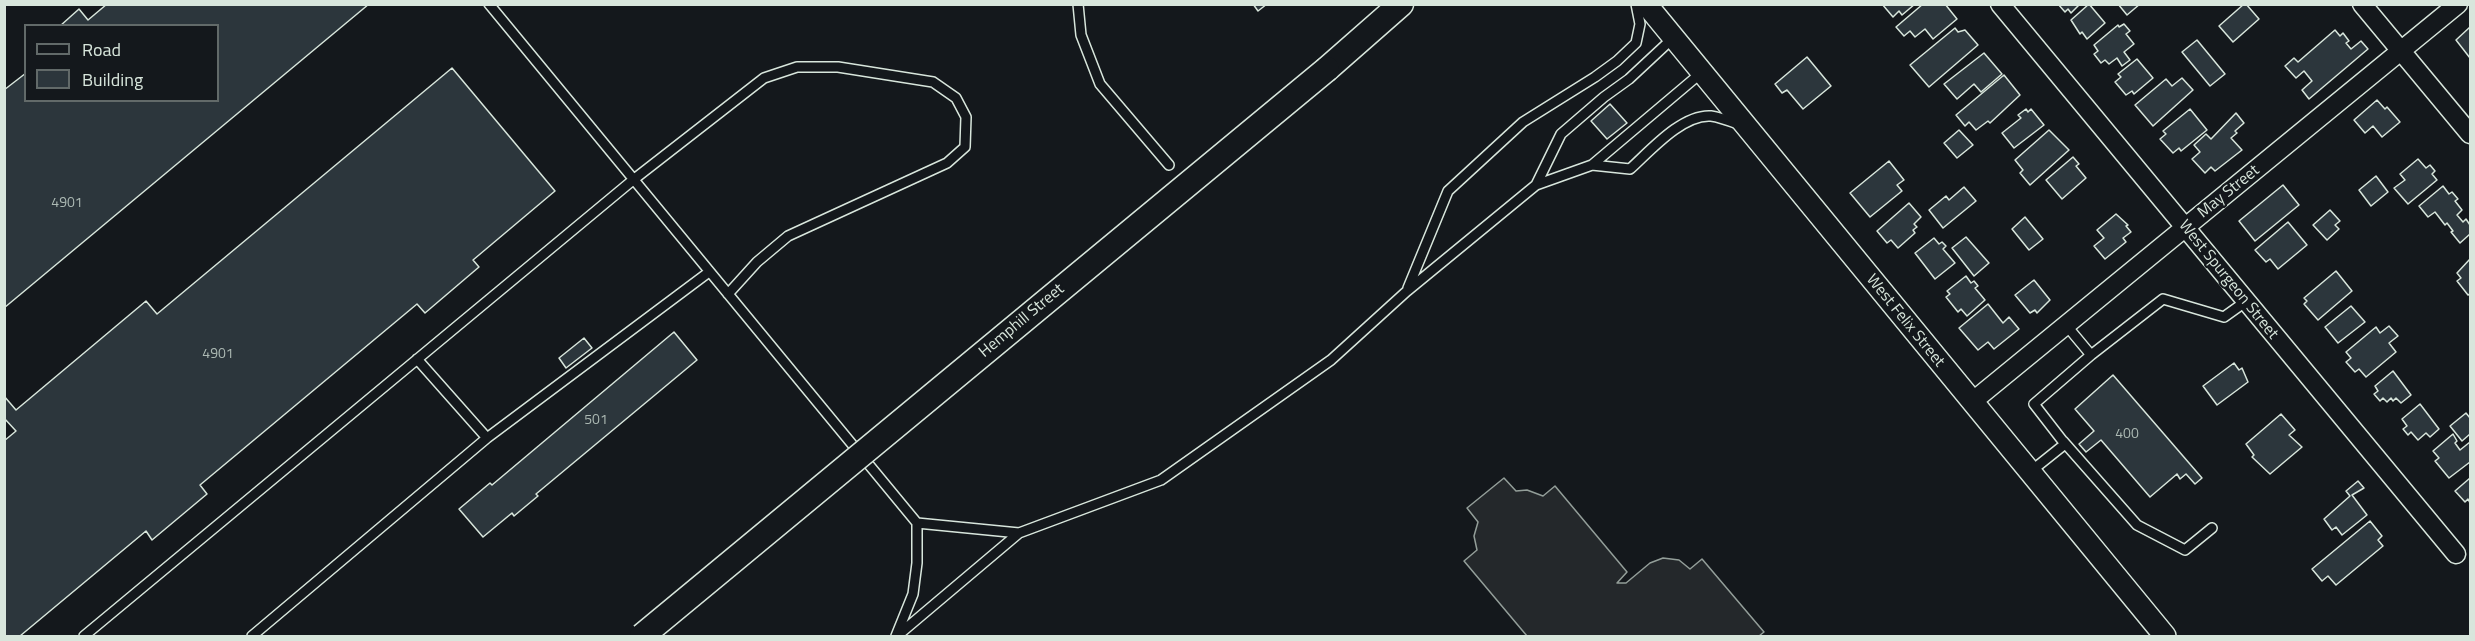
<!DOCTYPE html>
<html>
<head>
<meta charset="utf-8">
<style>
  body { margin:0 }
  #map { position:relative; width:2475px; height:641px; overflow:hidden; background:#14181c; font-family:"Titillium Web",sans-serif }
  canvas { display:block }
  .frame { position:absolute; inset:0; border:6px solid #d8e6dc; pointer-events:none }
  .legend { position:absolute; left:24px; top:24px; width:195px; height:78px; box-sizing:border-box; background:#14181c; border:2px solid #626a69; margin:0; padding:8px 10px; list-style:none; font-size:18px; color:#d8e6dc }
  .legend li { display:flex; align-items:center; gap:12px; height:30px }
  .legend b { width:30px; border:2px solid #626a69 }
</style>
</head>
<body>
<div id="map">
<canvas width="2475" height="641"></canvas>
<div class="frame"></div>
<ul class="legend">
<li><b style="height:8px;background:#14181c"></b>Road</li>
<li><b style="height:16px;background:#2c363c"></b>Building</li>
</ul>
</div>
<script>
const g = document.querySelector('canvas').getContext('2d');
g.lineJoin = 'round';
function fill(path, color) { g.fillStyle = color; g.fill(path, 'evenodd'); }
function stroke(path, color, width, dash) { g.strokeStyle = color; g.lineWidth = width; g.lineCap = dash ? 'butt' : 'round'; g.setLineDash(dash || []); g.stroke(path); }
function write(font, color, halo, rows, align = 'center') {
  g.font = font + ' "Titillium Web",sans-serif'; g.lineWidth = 4.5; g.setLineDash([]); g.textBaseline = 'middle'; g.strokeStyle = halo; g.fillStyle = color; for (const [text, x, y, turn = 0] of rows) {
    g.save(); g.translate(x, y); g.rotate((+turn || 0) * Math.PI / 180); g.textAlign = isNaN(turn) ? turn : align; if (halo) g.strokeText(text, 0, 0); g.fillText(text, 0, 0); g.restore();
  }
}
const parking = new Path2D(`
  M 1504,478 L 1516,491 L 1527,490 L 1543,496 L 1555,486 L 1627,572 L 1617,583 L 1626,583 L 1650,563 L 1663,558 L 1679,560 L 1690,569 L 1702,559 L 1764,632 L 1759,636 L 1527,636 L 1464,561 L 1477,550 L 1474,536 L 1478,522 L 1467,508 Z`);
fill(parking, '#24282b');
stroke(parking, '#939e99', 1.5);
const building = new Path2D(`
  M 107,4 L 369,4 L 4,308 L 4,90 L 26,73 L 26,100 L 218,100 L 218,26 L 60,26 L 79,9 L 88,20 Z
  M 1253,4 L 1267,4 L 1258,11 Z
  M 1882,4 L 1915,4 L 1902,15 L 1899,11 L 1893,17 Z
  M 1923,4 L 1945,4 L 1957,19 L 1933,39 L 1925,29 L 1915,37 L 1910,31 L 1904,36 L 1896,27 Z
  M 2058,4 L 2080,4 L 2071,13 L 2068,9 L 2065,12 Z
  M 2089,4 L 2105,23 L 2087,39 L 2082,32 L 2080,34 L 2071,20 Z
  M 2118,4 L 2140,4 L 2127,15 Z
  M 2244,4 L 2246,4 L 2259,19 L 2233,42 L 2219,26 Z
  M 2124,24 L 2130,31 L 2126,34 L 2134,44 L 2124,52 L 2130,60 L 2122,66 L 2117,58 L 2109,64 L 2105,60 L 2101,63 L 2094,54 L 2098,51 L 2094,45 L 2118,25 L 2119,27 Z
  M 2470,27 L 2470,58 L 2456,40 Z
  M 1955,28 L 1958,32 L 1965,30 L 1978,45 L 1929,87 L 1910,65 Z
  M 2335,30 L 2340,36 L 2343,33 L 2349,41 L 2346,43 L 2351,49 L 2361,41 L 2368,49 L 2309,99 L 2302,90 L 2312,81 L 2304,71 L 2296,78 L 2285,66 L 2294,58 L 2298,62 Z
  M 2197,40 L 2225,74 L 2210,86 L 2182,52 Z
  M 1984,53 L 2002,74 L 1981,92 L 1974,84 L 1957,99 L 1944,84 Z
  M 1807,57 L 1831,86 L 1803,109 L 1787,90 L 1782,93 L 1775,84 Z
  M 2137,59 L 2153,78 L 2134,94 L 2132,91 L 2126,95 L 2115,82 L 2121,77 L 2118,74 Z
  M 452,68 L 555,191 L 473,260 L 479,267 L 425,313 L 417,304 L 200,485 L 207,494 L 152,540 L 146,531 L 20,636 L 4,636 L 4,441 L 16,431 L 4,418 L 4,396 L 16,410 L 146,301 L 157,314 Z
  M 2004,75 L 2020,95 L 1990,123 L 1988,121 L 1976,130 L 1969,122 L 1965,126 L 1956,115 Z
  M 2182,78 L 2193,90 L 2153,126 L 2135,105 L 2166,79 L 2172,86 Z
  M 2377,100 L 2385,109 L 2387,107 L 2400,122 L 2382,137 L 2373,126 L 2365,133 L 2354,120 Z
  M 1610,104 L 1627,123 L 1607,139 L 1591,121 Z
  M 2026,109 L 2028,112 L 2031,109 L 2044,125 L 2014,148 L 2002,133 L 2021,118 L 2018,115 Z
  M 2190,109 L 2207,130 L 2181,151 L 2179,148 L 2173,153 L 2160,139 L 2166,134 L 2163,131 Z
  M 2236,113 L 2244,123 L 2235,131 L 2237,133 L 2231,138 L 2242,150 L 2215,171 L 2211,167 L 2205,173 L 2192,159 L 2200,152 L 2194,145 L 2206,134 L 2211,139 Z
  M 1959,130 L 1973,145 L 1957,158 L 1944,143 Z
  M 2049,130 L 2069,150 L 2030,185 L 2020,173 L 2023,170 L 2015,160 Z
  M 2073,157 L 2079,164 L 2076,166 L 2086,178 L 2062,199 L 2046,180 Z
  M 2418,159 L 2426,168 L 2430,165 L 2435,171 L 2432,174 L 2437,180 L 2408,204 L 2394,188 L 2405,180 L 2400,174 Z
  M 1889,161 L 1904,180 L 1897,185 L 1902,191 L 1870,217 L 1850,193 Z
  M 2376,176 L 2388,192 L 2371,206 L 2359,190 Z
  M 2283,185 L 2299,205 L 2255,241 L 2239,221 Z
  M 2443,186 L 2449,194 L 2452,192 L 2458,199 L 2455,201 L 2462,210 L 2457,215 L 2463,222 L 2466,219 L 2470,225 L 2470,234 L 2460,243 L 2451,232 L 2453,231 L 2447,223 L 2445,225 L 2435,212 L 2428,217 L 2419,206 Z
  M 1964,187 L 1976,201 L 1943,228 L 1929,210 L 1946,196 L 1949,200 Z
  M 1909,203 L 1921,217 L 1914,224 L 1917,227 L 1913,230 L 1915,233 L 1898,248 L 1891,240 L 1887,243 L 1877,231 Z
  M 2330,210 L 2340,221 L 2335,225 L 2339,229 L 2327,240 L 2313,225 Z
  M 2116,214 L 2128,225 L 2126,226 L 2131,232 L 2123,238 L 2126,242 L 2105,259 L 2094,246 L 2104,238 L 2097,230 Z
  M 2025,217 L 2043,239 L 2029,250 L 2012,229 Z
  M 2288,222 L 2307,245 L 2278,269 L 2270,259 L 2266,262 L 2255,250 Z
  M 1966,237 L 1989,263 L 1974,276 L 1952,248 Z
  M 1934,238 L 1939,244 L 1942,242 L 1946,246 L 1943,249 L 1955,263 L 1935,279 L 1915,253 Z
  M 2470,259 L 2470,294 L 2468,295 L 2457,281 L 2461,278 L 2457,273 Z
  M 2336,271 L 2352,291 L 2318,320 L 2304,304 L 2307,301 L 2304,298 Z
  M 1966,276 L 1971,283 L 1974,281 L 1978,286 L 1975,288 L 1985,300 L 1967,316 L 1961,309 L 1958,312 L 1946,297 L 1950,294 L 1947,291 Z
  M 2034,280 L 2050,300 L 2037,313 L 2035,310 L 2030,313 L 2015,295 Z
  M 1988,304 L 2003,323 L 2009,317 L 2019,329 L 1994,349 L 1988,342 L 1978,350 L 1959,328 Z
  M 2351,306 L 2365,322 L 2338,343 L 2325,327 Z
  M 2389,326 L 2398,336 L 2389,343 L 2396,352 L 2366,377 L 2359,369 L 2355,372 L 2346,362 L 2351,358 L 2346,352 L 2376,327 L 2380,333 Z
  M 674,332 L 697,360 L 536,494 L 538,496 L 514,516 L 512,513 L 483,537 L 459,509 L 490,483 L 492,485 Z
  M 584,338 L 592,348 L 566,368 L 559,358 Z
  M 2234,363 L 2239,370 L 2242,368 L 2248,382 L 2217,405 L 2203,386 Z
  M 2393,371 L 2411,395 L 2401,403 L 2396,398 L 2393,401 L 2391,398 L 2387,402 L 2383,398 L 2380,401 L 2374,394 L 2378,391 L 2375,386 Z
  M 2113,375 L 2202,478 L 2195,484 L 2186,474 L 2180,479 L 2177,474 L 2150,497 L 2101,440 L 2086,452 L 2079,444 L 2094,431 L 2075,409 Z
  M 2420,404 L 2439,429 L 2430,437 L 2426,433 L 2418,440 L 2411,432 L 2408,435 L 2403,429 L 2407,426 L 2402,419 Z
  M 2466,413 L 2470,418 L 2470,434 L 2462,441 L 2450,426 Z
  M 2281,414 L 2295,430 L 2289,435 L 2302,447 L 2270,474 L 2252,457 L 2254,455 L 2246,444 Z
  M 2453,434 L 2457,441 L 2455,443 L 2460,450 L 2470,442 L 2470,462 L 2449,478 L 2435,461 L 2439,458 L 2433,451 Z
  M 2470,478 L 2470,503 L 2468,499 L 2465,502 L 2455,491 Z
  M 2358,481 L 2364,488 L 2352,495 L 2367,515 L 2342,535 L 2336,527 L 2332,530 L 2324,519 L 2350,496 L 2346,491 Z
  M 2370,521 L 2382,536 L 2378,540 L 2383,546 L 2336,585 L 2328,576 L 2322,581 L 2312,569 Z`);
fill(building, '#2c363c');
stroke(building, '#d8e6dc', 1.5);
const service = new Path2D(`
  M 489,4 L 917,523 L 917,563 L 913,594 L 896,636
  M 1078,4 L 1081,35 L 1100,84 L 1169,165
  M 1592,165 L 1630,169 C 1650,151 1682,114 1711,116 C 1719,117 1730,121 1738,124
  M 1536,185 L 1561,134 L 1604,97 L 1629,79 L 1673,38
  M 1408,288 L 1448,191 L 1523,122 L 1595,77 L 1617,61 L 1636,43 L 1640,24 L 1636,4
  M 2091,355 L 2163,299 L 2224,317 L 2245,302
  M 417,359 L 487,438
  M 2063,441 L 2137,525 L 2185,550 L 2212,528
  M 2030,472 L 2065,444 L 2034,404 L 2091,355 L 2066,325
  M 917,523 L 1019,533 L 1161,480 L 1331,360 L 1407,291 L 1536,185 L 1592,165 L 1701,73
  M 84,636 L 633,180 L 764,78 L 797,67 L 838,67 L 933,82 L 956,98 L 966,117 L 965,147 L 947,163 L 788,236 L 757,262 L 728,294
  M 252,636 L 487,438 L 709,272
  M 897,636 L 1019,533`);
const minor = new Path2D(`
  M 2000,4 L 2456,554
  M 2362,4 L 2470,134
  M 1972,402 L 2458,4`);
const tertiary = new Path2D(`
  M 1646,4 L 2165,636`);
const secondary = new Path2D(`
  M 1327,69 L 1401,4`);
stroke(service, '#d8e6dc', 12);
stroke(minor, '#d8e6dc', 21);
stroke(tertiary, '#d8e6dc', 24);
stroke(secondary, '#d8e6dc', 27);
stroke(service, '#14181c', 9);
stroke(minor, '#14181c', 18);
stroke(tertiary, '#14181c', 21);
stroke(secondary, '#14181c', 24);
const secondaryBridge = new Path2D(`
  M 642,636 L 1327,69`);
stroke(secondaryBridge, '#d8e6dc', 27, []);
stroke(secondaryBridge, '#14181c', 24);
write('14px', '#adbab4', null, [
  ["4901",67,204],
  ["4901",218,355],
  ["501",596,421],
  ["400",2127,435]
]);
write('16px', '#d8e6dc', '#14181c', [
  ["May Street",2229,192,-39],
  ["West Spurgeon Street",2228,280,51],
  ["Hemphill Street",1022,321,-40],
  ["West Felix Street",1905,321,51]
]);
</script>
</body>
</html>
